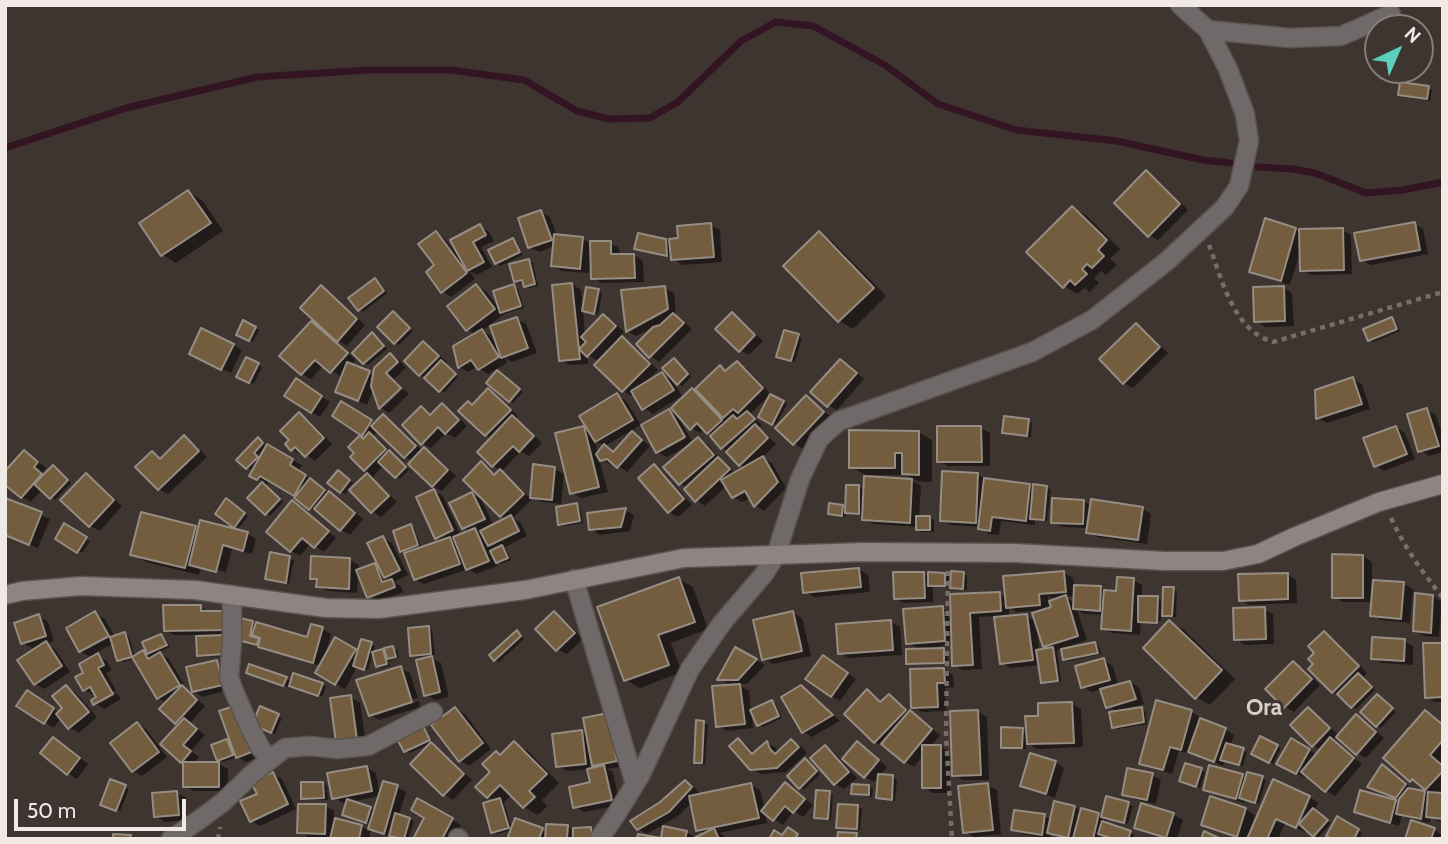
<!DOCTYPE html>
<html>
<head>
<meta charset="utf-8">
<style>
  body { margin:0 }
  #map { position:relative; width:1448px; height:844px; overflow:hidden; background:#3f3530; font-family:Cabin,sans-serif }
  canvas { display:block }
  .frame { position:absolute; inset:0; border:7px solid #f0e9e6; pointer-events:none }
  .north { position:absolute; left:1364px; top:14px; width:70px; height:70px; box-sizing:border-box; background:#3f3530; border:2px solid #867d79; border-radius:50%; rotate:44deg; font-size:19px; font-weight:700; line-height:28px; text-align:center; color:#f0e9e6 }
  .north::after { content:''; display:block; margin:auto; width:24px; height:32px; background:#5bcebc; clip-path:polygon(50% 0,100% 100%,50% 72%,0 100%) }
  .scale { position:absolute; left:14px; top:799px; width:172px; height:32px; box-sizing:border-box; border:4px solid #f0e9e6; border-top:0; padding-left:9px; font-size:21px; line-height:24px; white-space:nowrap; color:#f0e9e6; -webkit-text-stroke:5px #3f3530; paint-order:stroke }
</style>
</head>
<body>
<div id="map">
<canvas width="1448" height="844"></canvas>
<div class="frame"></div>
<div class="north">N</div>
<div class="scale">50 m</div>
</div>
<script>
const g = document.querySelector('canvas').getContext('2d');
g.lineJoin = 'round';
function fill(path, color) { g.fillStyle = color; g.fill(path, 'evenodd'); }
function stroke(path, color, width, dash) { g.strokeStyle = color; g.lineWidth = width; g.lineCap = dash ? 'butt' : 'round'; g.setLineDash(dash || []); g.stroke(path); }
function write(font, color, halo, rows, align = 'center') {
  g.font = font + ' Cabin,sans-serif'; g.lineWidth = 6; g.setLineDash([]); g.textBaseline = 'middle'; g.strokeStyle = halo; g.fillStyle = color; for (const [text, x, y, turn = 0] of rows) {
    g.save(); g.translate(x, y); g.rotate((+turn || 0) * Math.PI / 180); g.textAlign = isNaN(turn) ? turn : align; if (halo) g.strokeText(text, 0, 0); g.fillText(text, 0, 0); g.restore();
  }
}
fill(new Path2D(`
  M 1428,87 L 1432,90 L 1430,101 L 1404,97 L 1400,94 Z
  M 1147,172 L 1156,178 L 1188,210 L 1158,240 L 1149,235 Z
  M 188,192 L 202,200 L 223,231 L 176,263 L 163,255 L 141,224 Z
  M 1073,208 L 1087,216 L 1120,249 L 1110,259 L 1117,265 L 1106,275 L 1101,271 L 1094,278 L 1099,283 L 1090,292 L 1084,288 L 1078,294 L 1064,286 Z
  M 541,212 L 550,217 L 557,236 L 583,239 L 590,243 L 610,243 L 619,248 L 620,256 L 634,255 L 643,261 L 644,282 L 602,283 L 593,278 L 592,266 L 590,266 L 589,273 L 562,271 L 553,266 L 555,246 L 539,252 L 530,247 Z
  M 1266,221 L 1299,231 L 1342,230 L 1351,235 L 1352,274 L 1311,275 L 1302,270 L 1301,249 L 1290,285 L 1260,276 L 1251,271 Z
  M 1414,224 L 1423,229 L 1428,254 L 1371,265 L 1361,260 Z
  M 710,225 L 720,230 L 722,262 L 682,265 L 673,258 L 636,248 L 666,240 L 672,244 Z
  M 480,226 L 489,232 L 494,241 L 481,247 L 492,267 L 477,275 L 469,271 L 475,279 L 451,297 L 442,291 L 436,233 L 445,239 L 458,256 Z
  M 819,234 L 833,242 L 886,296 L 853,329 L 840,321 L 786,266 Z
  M 513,240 L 517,242 L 523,255 L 500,266 L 496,263 Z
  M 529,261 L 533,263 L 538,286 L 529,288 L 525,286 L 524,282 L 519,283 L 515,281 Z
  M 375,280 L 379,282 L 387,293 L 363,312 L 359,309 Z
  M 572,284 L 581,290 L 583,309 L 598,291 L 602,293 L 598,315 L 583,310 L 585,336 L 604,316 L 613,321 L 624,332 L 619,337 L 631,344 L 658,370 L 646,382 L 662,374 L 674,381 L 674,360 L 678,362 L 691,377 L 682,386 L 672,380 L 682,396 L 653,414 L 644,408 L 635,394 L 632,396 L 623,391 L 600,362 L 587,355 L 588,364 L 570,365 L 561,360 Z
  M 476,286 L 486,291 L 500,310 L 514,286 L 518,289 L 524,308 L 504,314 L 482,331 L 491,336 L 497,346 L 517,319 L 526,324 L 537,353 L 512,362 L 505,358 L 507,363 L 488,374 L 477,367 L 468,372 L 459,367 L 476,335 L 467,329 Z
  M 321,287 L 330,292 L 365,325 L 347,346 L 334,338 L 333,340 L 356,360 L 350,366 L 375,376 L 390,355 L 399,360 L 406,368 L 394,379 L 401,386 L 384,402 L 384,407 L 403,389 L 409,394 L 389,413 L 381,408 L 374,388 L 367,405 L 338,392 L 343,378 L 324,365 L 311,379 L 302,374 L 282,355 L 311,323 L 326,332 Z
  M 1283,287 L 1292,293 L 1294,326 L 1265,327 L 1256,321 Z
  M 664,288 L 674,293 L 676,315 L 674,316 L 682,320 L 692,329 L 659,362 L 650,356 L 655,326 L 636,336 L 627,331 L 623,292 Z
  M 732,314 L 741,320 L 763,341 L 749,355 L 740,350 Z
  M 398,316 L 413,331 L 399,345 L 395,343 Z
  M 1392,319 L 1396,321 L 1400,331 L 1373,342 L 1369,339 Z
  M 244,322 L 259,330 L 253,342 L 238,334 Z
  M 1136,325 L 1145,330 L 1168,353 L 1133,388 L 1124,383 L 1101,359 Z
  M 798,336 L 802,338 L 795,362 L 782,358 Z
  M 376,337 L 387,349 L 368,365 L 364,363 Z
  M 424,343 L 433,349 L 447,362 L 444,364 L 458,377 L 444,393 L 420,374 Z
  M 233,345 L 242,350 L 231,373 L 200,359 Z
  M 247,359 L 262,367 L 254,384 L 238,376 Z
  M 841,361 L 850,366 L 864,379 L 837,410 L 828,405 Z
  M 737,363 L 746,368 L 771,394 L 750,414 L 762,425 L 758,428 L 764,432 L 776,444 L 762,458 L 772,463 L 786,488 L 764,511 L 755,505 L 751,498 L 742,502 L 733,497 L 726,486 L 705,506 L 696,500 L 688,488 L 681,484 L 688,445 L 667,457 L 657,452 L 669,411 L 678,417 L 693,443 L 698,439 L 707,444 L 722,461 L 736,474 L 746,468 L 740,465 L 729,452 L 722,448 L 712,436 L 713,435 L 705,429 L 700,433 L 691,428 L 693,390 L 703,396 L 720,368 L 727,372 Z
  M 502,375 L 523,392 L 513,403 L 510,401 Z
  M 1353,379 L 1362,384 L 1370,409 L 1327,423 L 1318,418 Z
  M 305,386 L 330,402 L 320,417 L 312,412 Z
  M 488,390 L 497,396 L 518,416 L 516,419 L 522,423 L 542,443 L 529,456 L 521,451 L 501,472 L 509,477 L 531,499 L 535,466 L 555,469 L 564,474 L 561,504 L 541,502 L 533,498 L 513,518 L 520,522 L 527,536 L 503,548 L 506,549 L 511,560 L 501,564 L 495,560 L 497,566 L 476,574 L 468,569 L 424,584 L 415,579 L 406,553 L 402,551 L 410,526 L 414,528 L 422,549 L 443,542 L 437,538 L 433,491 L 443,496 L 461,536 L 470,532 L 463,528 L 472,494 L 481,499 L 494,526 L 506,519 L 501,516 L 481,464 L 490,469 L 496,475 L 501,470 L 493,466 L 479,452 L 492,439 L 486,435 L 461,411 L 468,403 L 473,406 Z
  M 617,395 L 626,401 L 641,425 L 605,446 L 615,453 L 633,433 L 650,446 L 627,472 L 615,464 L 611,465 L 599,458 L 608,492 L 581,498 L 572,493 L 584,428 L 590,432 ZM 595,441 L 605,446 L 598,454 Z
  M 770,396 L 787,404 L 776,425 L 760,417 Z
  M 806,397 L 815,403 L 832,418 L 803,449 L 794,443 Z
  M 342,403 L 376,424 L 383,417 L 392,422 L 423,451 L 425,449 L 434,454 L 456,476 L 442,491 L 433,486 L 413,461 L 405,457 L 377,430 L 374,437 L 379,439 L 409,470 L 400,479 L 384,465 L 372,478 L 397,502 L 381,517 L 372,511 L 351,490 L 369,473 L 365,470 L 364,440 L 367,437 L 334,416 Z
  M 442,405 L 451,410 L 467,426 L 455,438 L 446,433 L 431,448 L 422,443 L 421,408 L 432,416 Z
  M 1427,410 L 1436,415 L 1443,437 L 1443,452 L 1429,456 L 1420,450 Z
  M 299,414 L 308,419 L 332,444 L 315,461 L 303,452 L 301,455 L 292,449 L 291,440 Z
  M 1028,420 L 1032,423 L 1031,437 L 1008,435 L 1004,432 Z
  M 1395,427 L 1405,433 L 1415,459 L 1384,471 L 1375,465 Z
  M 981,428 L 990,433 L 990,466 L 948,466 L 939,461 Z
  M 918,432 L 932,440 L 932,482 L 913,481 L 921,486 L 919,518 L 930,518 L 934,520 L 934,532 L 922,532 L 918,529 L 918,527 L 873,524 L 864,519 L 864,515 L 851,515 L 846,512 L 845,517 L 830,513 L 843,507 L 847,509 L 859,487 L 865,491 L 866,475 L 851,467 ZM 869,475 L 907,475 L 917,481 L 869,478 Z
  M 184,437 L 193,443 L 207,457 L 168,494 L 159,489 L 138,467 L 152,453 L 162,459 Z
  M 262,442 L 267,447 L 266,446 L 257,456 L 260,460 L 268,446 L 302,465 L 298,472 L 314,481 L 329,494 L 339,498 L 363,519 L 350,535 L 341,530 L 316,509 L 314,511 L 310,508 L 297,498 L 298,496 L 270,480 L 266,486 L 283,502 L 270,516 L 250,498 L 265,482 L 252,475 L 254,472 L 239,460 Z
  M 24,452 L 33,457 L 46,468 L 42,473 L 45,476 L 57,470 L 71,483 L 55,500 L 42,489 L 31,502 L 22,497 Z
  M 654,467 L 663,472 L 692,505 L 678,517 L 669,512 Z
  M 978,474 L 987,480 L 1030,486 L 1034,488 L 1047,487 L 1051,490 L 1047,521 L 1035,520 L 1035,525 L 1001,521 L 999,535 L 989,534 L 980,528 L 980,527 L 951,525 L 942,520 Z
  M 86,475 L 95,481 L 122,506 L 100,531 L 90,526 L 63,500 Z
  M 342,475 L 353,483 L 345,494 L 341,492 Z
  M 5,500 L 50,519 L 38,548 L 5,535 Z
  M 1053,500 L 1084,501 L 1092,506 L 1142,508 L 1151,514 L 1147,544 L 1097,537 L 1088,532 L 1089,528 L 1062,527 L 1052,522 Z
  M 230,503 L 248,516 L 239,528 L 235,526 Z
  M 576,505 L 580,508 L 583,523 L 564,526 L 560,524 Z
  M 301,508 L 336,538 L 324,552 L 311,543 L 300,556 L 291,551 L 268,531 Z
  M 625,510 L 634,515 L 630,531 L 600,535 L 591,529 Z
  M 64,526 L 90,541 L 82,553 L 57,539 Z
  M 195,527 L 199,530 L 247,534 L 256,539 L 252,554 L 232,549 L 225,576 L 225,572 L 201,566 L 199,575 L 146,562 L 132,554 Z
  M 383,538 L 392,543 L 408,575 L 394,582 L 401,586 L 403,592 L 378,602 L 368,597 L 374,565 L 382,569 Z
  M 271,554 L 294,560 L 289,584 L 267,578 Z
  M 1363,556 L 1372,562 L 1372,581 L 1404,584 L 1413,589 L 1410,623 L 1381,620 L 1372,615 L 1373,602 L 1343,602 L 1334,597 Z
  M 349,560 L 359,565 L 357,593 L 327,591 L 318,586 L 318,582 L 312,578 Z
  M 859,569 L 868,575 L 870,592 L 814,597 L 805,592 Z
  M 1063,572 L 1073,578 L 1074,587 L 1101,588 L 1108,592 L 1118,593 L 1133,580 L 1142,585 L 1142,597 L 1157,598 L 1164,602 L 1173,589 L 1177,591 L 1176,617 L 1168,617 L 1161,613 L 1161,621 L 1141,621 L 1140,635 L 1112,633 L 1103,628 L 1104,615 L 1084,614 L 1077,610 L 1087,640 L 1066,647 L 1067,650 L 1095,644 L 1099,646 L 1101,654 L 1069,661 L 1065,659 L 1062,648 L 1057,650 L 1061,682 L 1047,684 L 1043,682 L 1040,665 L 1011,668 L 1002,663 L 996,616 L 979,617 L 982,669 L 963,670 L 954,665 L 953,645 L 938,646 L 948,652 L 948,664 L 912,665 L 908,663 L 921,650 L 908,643 L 942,608 L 953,614 L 999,593 L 1007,598 ZM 1049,596 L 1050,598 L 1059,598 L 1053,608 L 1049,609 L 1048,597 ZM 1075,596 L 1075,603 L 1065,597 ZM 1009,607 L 1017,612 L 1043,610 L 1036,621 L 1026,616 L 1009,618 ZM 1037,628 L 1038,628 L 1044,646 L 1050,649 L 1039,651 Z
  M 963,573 L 967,576 L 967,590 L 956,590 L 952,587 Z
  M 923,574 L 930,577 L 944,574 L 949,577 L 948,587 L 933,587 L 933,602 L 904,603 L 895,598 Z
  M 1287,574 L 1296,580 L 1297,603 L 1249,605 L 1240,599 Z
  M 679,579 L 693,587 L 708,629 L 671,643 L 682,672 L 640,688 L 626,680 Z
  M 1433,596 L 1442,602 L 1439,637 L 1424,636 L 1414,630 Z
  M 200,607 L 210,612 L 234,635 L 221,635 L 228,639 L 228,656 L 203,657 L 199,655 L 198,635 L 174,635 L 165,630 Z
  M 1264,609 L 1273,614 L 1274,644 L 1245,645 L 1236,639 Z
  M 95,613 L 105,619 L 115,637 L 125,634 L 129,637 L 135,657 L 143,653 L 149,656 L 144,643 L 161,636 L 165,638 L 170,647 L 158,652 L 169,659 L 188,691 L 205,706 L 190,723 L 205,735 L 191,751 L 199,757 L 193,764 L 219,764 L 228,769 L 228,791 L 194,791 L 185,786 L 185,763 L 182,761 L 180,725 L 176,722 L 167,703 L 158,698 L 135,659 L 123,662 L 119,660 L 114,643 L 94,654 L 107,661 L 112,670 L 106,673 L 116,690 L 102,698 L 102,702 L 117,693 L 121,699 L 104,709 L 95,703 L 98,698 L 95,693 L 93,695 L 84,689 L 86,673 L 93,658 L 80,651 Z
  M 554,613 L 563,618 L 583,639 L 567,654 L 557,649 Z
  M 793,613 L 802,618 L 811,656 L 773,664 L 764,659 Z
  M 39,616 L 48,622 L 54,641 L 46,644 L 55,649 L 70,672 L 44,689 L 35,684 L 41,645 L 32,648 L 23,643 Z
  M 241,620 L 309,639 L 322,629 L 331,634 L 325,657 L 336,640 L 359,653 L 371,644 L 375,646 L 368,670 L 357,667 L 345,689 L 317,673 L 321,666 L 269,651 L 260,646 L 240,641 Z
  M 891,622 L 900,627 L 902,655 L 849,658 L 839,653 Z
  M 1170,622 L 1184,630 L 1235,679 L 1210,705 L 1196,697 Z
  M 428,628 L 432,630 L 435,655 L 416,657 L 412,655 Z
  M 517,632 L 524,639 L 499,662 L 495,660 Z
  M 1324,633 L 1333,638 L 1367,673 L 1362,678 L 1375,690 L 1356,709 L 1343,698 L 1333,692 L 1316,664 L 1317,653 Z
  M 1404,641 L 1413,646 L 1413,665 L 1382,663 L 1372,658 Z
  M 1443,645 L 1443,702 L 1435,702 L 1426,696 Z
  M 393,648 L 397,650 L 399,658 L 388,661 L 390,666 L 381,668 L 377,666 L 374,653 Z
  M 736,649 L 765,665 L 747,684 L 737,684 L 749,691 L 753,728 L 727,731 L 718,726 L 732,686 L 720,679 Z
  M 431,657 L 441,663 L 449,697 L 435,700 L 426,694 Z
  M 1103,660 L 1113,666 L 1118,686 L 1130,682 L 1139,688 L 1144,704 L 1128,708 L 1129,711 L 1141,709 L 1145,711 L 1147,724 L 1118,729 L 1114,727 L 1118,712 L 1108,706 L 1102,689 L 1092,692 L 1083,687 Z
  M 217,662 L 226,667 L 231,689 L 203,697 L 193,691 Z
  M 832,662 L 856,679 L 840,701 L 831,696 Z
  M 1294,663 L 1303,668 L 1320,685 L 1294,712 L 1285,707 L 1267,689 Z
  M 400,668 L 410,673 L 418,698 L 374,712 L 374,716 L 419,701 L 420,707 L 379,720 L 370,715 Z
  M 944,669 L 953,675 L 954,687 L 945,688 L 946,711 L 922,712 L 913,707 Z
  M 252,675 L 286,678 L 292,682 L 322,685 L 326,687 L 322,697 L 289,684 L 288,687 Z
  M 66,687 L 75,692 L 97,717 L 79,733 L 70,728 L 61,717 L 54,728 L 19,706 L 36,698 L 59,713 L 65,708 Z
  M 801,688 L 810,693 L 840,721 L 812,737 L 803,732 Z
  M 868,692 L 882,703 L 889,696 L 898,701 L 910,712 L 919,718 L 940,735 L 931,746 L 940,746 L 950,752 L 950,793 L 933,793 L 924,787 L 924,754 L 914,767 L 905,762 L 886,746 L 884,747 L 875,742 L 846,714 Z
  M 351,697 L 360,703 L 366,745 L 347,747 Z
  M 1381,698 L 1396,712 L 1381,728 L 1377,726 Z
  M 772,702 L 776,704 L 782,718 L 763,727 L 759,725 Z
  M 1072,704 L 1081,709 L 1083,747 L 1037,749 L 1026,742 L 1026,749 L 1006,749 L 1002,747 L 1022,729 L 1028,733 L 1040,718 Z
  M 261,709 L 282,718 L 275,734 L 255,723 Z
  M 456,709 L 465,714 L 491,749 L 469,766 L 460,761 Z
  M 1308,709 L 1317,714 L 1339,736 L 1356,716 L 1365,721 L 1384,738 L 1366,758 L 1357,753 L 1337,736 L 1332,741 L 1362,764 L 1335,796 L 1326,790 L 1307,775 L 1305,778 L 1279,763 L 1291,740 L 1317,755 L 1321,750 L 1313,745 Z
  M 221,712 L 262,756 L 246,762 L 237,757 L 223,762 L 218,760 L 227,741 L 233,744 Z
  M 978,712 L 987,717 L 989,780 L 963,780 L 954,775 Z
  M 1191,712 L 1200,717 L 1200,720 L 1225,729 L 1234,735 L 1230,746 L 1247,752 L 1243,766 L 1225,761 L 1223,766 L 1191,752 L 1190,754 L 1179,751 L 1172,774 L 1150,768 L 1141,763 Z
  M 1425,712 L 1443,723 L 1443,822 L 1437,821 L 1431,817 L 1430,823 L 1407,818 L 1402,815 L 1399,826 L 1365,816 L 1356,811 L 1362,792 L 1400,804 L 1405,801 L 1378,792 L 1370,787 L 1383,766 L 1392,771 L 1414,791 L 1425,793 L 1430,795 L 1430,791 L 1411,780 Z
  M 608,715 L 625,766 L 607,769 L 613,772 L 620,805 L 584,812 L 575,807 L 592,784 L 589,769 L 567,771 L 558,766 L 582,732 L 588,735 Z
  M 704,723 L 708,725 L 705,765 L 696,762 Z
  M 137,724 L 146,729 L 167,757 L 142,776 L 133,771 Z
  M 423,728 L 427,731 L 433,742 L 410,753 L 406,751 Z
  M 1260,738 L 1281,748 L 1273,764 L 1253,754 Z
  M 54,739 L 88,764 L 77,779 L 68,773 Z
  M 738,740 L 747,745 L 755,754 L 767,743 L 776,748 L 778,754 L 792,741 L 801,746 L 807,753 L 786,772 L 761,774 L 752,769 Z
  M 514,743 L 528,751 L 559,783 L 542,800 L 547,806 L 538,815 L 524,807 L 512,795 L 504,802 L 512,830 L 497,834 L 493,832 L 495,801 L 488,797 L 493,772 L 501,756 Z
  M 858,743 L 867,748 L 887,767 L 874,782 L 865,777 Z
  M 431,744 L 440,749 L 472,780 L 453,800 L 444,794 Z
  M 825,747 L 834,752 L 857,778 L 844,789 L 835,784 Z
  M 806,761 L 820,774 L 804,790 L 800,787 Z
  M 1055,762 L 1064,768 L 1055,798 L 1031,790 L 1022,785 Z
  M 367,768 L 376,773 L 380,796 L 397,787 L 406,792 L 399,816 L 414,821 L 408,839 L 393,837 L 380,834 L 371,829 L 369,839 L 308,837 L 299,832 L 325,806 L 334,811 L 334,819 L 361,826 L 370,831 L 372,824 L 348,816 L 348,802 L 343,803 L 333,797 ZM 380,796 L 376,811 L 349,802 Z
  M 1201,770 L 1205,772 L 1200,788 L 1185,783 Z
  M 273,774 L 282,779 L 296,809 L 260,826 L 251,821 L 259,794 Z
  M 1152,775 L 1161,780 L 1156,804 L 1133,799 L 1124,794 Z
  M 1242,776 L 1246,778 L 1262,778 L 1266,780 L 1259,804 L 1246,800 L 1245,803 L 1214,794 L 1205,789 Z
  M 893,777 L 897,780 L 895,801 L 882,800 L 878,797 Z
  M 685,782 L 694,787 L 701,795 L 751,785 L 760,790 L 765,810 L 785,785 L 794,790 L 813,805 L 803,817 L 794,811 L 783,825 L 765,813 L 767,823 L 719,833 L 723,835 L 725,839 L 663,839 L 686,832 L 697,838 L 705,834 L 698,830 L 692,802 L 678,816 L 647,834 L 638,829 L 661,803 Z
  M 323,783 L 327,786 L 328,800 L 307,800 L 303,798 Z
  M 987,785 L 997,790 L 1001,834 L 974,837 L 964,832 Z
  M 125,787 L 129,789 L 120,811 L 103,805 Z
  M 869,787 L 873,789 L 872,797 L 857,795 L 853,793 Z
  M 177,793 L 186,798 L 187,820 L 165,822 L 156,816 Z
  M 829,793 L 833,795 L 831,820 L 820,819 L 816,817 Z
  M 1309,797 L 1318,802 L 1315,811 L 1331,823 L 1318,838 L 1307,829 L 1305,832 L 1285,823 L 1278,839 L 1240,839 L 1212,830 L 1203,824 L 1211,799 L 1246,809 L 1255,815 L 1250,831 L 1252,831 Z
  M 1107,798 L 1133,806 L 1128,824 L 1108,819 L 1106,824 L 1130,832 L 1134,835 L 1132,839 L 1115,839 L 1104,835 L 1103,839 L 1062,839 L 1051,834 L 1050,839 L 1022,834 L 1013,829 L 1044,816 L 1051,820 L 1075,807 L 1082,811 L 1102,817 Z
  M 418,801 L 461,825 L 454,839 L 415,839 L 427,817 Z
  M 858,807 L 862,809 L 860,830 L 842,829 L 838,827 Z
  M 1173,814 L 1183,820 L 1177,839 L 1164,839 L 1145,833 L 1136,827 Z
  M 1338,819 L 1362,833 L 1359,839 L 1335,839 Z
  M 516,820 L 547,833 L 567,827 L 571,829 L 571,839 L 509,839 Z
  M 1434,830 L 1443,835 L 1443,839 L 1406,839 Z`), '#0007');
stroke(new Path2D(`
  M 5,148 L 126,108 L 257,77 L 369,70 L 451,70 L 524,80 L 577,111 L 609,119 L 650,118 L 678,102 L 741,41 L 776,22 L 813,26 L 885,65 L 938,104 L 1016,130 L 1117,141 L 1203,160 L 1230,163
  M 1258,167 L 1293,169 L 1315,173 L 1366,193 L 1403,190 L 1443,182`), '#321423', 7);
const building = new Path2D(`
  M 1400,82 L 1429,86 L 1427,99 L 1398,95 Z
  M 1146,170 L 1180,204 L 1148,237 L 1114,203 Z
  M 188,190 L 211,223 L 161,256 L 139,223 Z
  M 1072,206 L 1107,240 L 1098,250 L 1104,256 L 1092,268 L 1087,264 L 1082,269 L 1087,274 L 1075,285 L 1070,280 L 1063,288 L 1026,252 Z
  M 541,210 L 552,240 L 528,248 L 518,218 Z
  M 1265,218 L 1296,228 L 1281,281 L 1249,272 Z
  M 1415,222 L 1420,250 L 1360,261 L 1354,233 Z
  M 711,223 L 714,257 L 671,260 L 669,239 L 678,238 L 677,226 Z
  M 480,224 L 486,235 L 473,242 L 484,262 L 467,271 L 450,240 Z
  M 1343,228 L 1344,270 L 1300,271 L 1299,229 Z
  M 436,231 L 467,273 L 441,293 L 426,272 L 434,265 L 418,244 Z
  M 819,231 L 874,288 L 838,322 L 783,266 Z
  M 638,233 L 666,239 L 667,256 L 634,249 Z
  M 554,234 L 583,237 L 580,269 L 551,266 Z
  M 513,238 L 520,252 L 495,264 L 488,250 Z
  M 590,241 L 611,241 L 611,254 L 634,254 L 635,278 L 591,279 Z
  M 529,259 L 535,284 L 524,287 L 522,280 L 514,282 L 509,264 Z
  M 375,278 L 384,291 L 358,311 L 348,298 Z
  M 572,283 L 580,359 L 559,361 L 552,285 Z
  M 476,284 L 495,309 L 466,331 L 447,306 Z
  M 514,284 L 521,306 L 500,313 L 493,291 Z
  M 321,285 L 357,319 L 337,342 L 300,308 Z
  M 665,286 L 668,309 L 626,332 L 621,290 Z
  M 1284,286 L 1285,321 L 1254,322 L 1253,287 Z
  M 586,287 L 599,289 L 594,314 L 582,311 Z
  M 393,311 L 410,328 L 394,344 L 377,327 Z
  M 732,312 L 755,335 L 739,352 L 715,329 Z
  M 673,313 L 684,323 L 649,358 L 636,344 L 653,327 L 660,325 Z
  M 603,314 L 616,326 L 587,357 L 579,349 L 586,342 L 581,337 Z
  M 517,317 L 528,348 L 501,358 L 490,326 Z
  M 1392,317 L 1397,329 L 1368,341 L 1363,329 Z
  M 243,320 L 256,327 L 249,341 L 236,335 Z
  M 311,321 L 348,353 L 330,373 L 315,360 L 301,375 L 279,356 Z
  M 1136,323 L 1160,347 L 1123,384 L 1099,359 Z
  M 201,328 L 234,344 L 221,370 L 189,354 Z
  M 482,329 L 499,357 L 478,370 L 471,360 L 458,368 L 453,346 Z
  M 784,330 L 799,334 L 791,361 L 776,357 Z
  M 372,332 L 384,346 L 363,364 L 352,353 Z
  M 622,336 L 650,364 L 622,392 L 594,365 Z
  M 423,341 L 439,356 L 419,376 L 404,361 Z
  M 390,353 L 398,362 L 386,373 L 401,388 L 379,409 L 371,386 L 374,368 Z
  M 246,357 L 259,363 L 249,383 L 236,377 Z
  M 674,358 L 688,374 L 677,385 L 662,368 Z
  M 840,359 L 857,373 L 827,407 L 810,392 Z
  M 441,360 L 456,374 L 439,392 L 424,378 Z
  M 737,361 L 763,388 L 738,413 L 733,409 L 723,418 L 695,389 L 720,365 L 725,371 Z
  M 347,362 L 370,371 L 358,401 L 335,392 Z
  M 497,370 L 520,389 L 509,402 L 486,383 Z
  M 662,372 L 674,390 L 642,410 L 631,391 Z
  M 1353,377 L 1362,404 L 1316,419 L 1315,390 Z
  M 296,378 L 322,396 L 311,413 L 284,396 Z
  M 488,388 L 511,410 L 485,436 L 458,411 L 468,401 L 472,405 Z
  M 692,388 L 722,420 L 707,434 L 697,423 L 690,430 L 671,408 Z
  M 617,393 L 633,420 L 595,442 L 579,416 Z
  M 770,394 L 784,401 L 772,425 L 758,417 Z
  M 806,395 L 824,412 L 793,445 L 775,428 Z
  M 341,401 L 372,420 L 362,436 L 332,416 Z
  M 442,403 L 459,420 L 445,434 L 438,427 L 421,445 L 402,425 L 421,406 L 430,415 Z
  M 1427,408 L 1439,446 L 1418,452 L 1407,414 Z
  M 669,409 L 685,437 L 656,453 L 641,425 Z
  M 747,411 L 755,419 L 721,449 L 710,436 L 733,415 L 737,419 Z
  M 299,412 L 324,438 L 305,457 L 295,447 L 291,451 L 285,444 L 289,440 L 280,431 Z
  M 383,414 L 416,446 L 404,458 L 371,426 Z
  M 512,415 L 534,436 L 519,452 L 513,446 L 492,467 L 477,452 Z
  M 1004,416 L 1029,419 L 1027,436 L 1002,433 Z
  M 755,424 L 768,438 L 739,466 L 726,452 Z
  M 584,426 L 599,487 L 570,494 L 555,433 Z
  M 937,426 L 981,426 L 982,462 L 937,462 Z
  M 1396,426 L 1407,454 L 1374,467 L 1363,438 Z
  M 849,430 L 919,431 L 919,475 L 902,474 L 902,453 L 895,453 L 895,468 L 849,468 Z
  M 632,431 L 642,440 L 617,468 L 607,459 L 600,461 L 596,454 L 604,444 L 613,452 Z
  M 369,432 L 386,449 L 364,471 L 350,457 L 354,453 L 348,447 L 360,435 L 363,439 Z
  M 184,435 L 199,451 L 158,490 L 135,467 L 152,451 L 160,459 Z
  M 258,437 L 263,443 L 254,453 L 258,457 L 246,469 L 236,460 Z
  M 698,437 L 714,455 L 679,485 L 663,467 Z
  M 267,444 L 293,459 L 290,465 L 306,475 L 294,496 L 260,476 L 257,480 L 249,476 Z
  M 424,447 L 448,470 L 432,487 L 408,464 Z
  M 24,450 L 38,462 L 34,467 L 42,474 L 21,498 L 5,485 L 5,471 Z
  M 389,450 L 406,467 L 395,478 L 378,462 Z
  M 763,456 L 778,482 L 754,507 L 745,491 L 732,498 L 721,480 Z
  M 718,457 L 730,469 L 695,502 L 684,489 Z
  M 481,461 L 494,475 L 500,469 L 524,494 L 500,517 L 463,480 Z
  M 533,464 L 555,467 L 552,500 L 530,498 Z
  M 654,464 L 684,499 L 668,513 L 638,478 Z
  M 53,465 L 68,480 L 50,499 L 34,484 Z
  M 338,470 L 350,480 L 340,493 L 327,483 Z
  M 942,471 L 978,473 L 976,523 L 940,521 Z
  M 86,473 L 114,500 L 89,527 L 60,500 Z
  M 367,473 L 389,496 L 371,513 L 349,490 Z
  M 864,476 L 912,479 L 910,523 L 862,520 Z
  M 310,478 L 325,490 L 309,510 L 294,498 Z
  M 984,478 L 1030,484 L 1026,521 L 992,517 L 990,531 L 978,529 Z
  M 262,482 L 280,499 L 265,515 L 247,498 Z
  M 1033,484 L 1047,486 L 1044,520 L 1030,519 Z
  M 846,485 L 859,485 L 859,514 L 845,513 Z
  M 434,489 L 453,530 L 435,539 L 416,497 Z
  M 329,491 L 355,513 L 340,531 L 314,509 Z
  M 472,492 L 485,519 L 462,529 L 449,503 Z
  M 5,498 L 42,512 L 29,545 L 5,535 Z
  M 226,498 L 245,513 L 234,528 L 215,514 Z
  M 1052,498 L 1084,500 L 1083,524 L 1051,523 Z
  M 1091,499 L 1143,507 L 1138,540 L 1086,533 Z
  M 292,500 L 329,531 L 314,548 L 302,538 L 290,552 L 266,532 Z
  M 577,503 L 580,521 L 558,525 L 556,507 Z
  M 829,503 L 843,505 L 842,516 L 828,514 Z
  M 626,508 L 621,527 L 589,530 L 587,513 Z
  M 141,512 L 196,526 L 185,568 L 130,555 Z
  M 511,515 L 519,531 L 488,546 L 480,531 Z
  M 916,516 L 930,516 L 930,530 L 916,530 Z
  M 200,520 L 248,532 L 243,551 L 223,545 L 216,572 L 189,565 Z
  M 64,523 L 87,537 L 77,553 L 55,539 Z
  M 411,524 L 418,545 L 400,552 L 393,531 Z
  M 475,528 L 489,561 L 466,570 L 453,537 Z
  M 383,536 L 400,570 L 384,578 L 367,543 Z
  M 450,537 L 460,564 L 414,580 L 404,553 Z
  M 502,545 L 508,558 L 496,563 L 490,551 Z
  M 270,552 L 290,556 L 286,583 L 265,579 Z
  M 1332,554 L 1363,555 L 1363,598 L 1332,598 Z
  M 311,556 L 350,558 L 349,589 L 316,587 L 317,579 L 310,579 Z
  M 375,563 L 382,582 L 392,579 L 395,587 L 367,598 L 356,570 Z
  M 859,568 L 861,587 L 803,593 L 801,573 Z
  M 951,571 L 964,572 L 963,589 L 950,588 Z
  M 1064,571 L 1066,592 L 1039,594 L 1040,605 L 1006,608 L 1003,576 Z
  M 893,572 L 924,572 L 925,598 L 894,599 Z
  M 928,572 L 945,573 L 945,586 L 928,586 Z
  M 1288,573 L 1288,599 L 1239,601 L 1238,574 Z
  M 679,577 L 695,622 L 658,635 L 669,665 L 624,681 L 597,607 Z
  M 1117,577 L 1134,578 L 1131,631 L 1101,629 L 1104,590 L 1116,591 Z
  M 1373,580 L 1404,582 L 1401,619 L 1370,616 Z
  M 1074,585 L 1101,586 L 1100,611 L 1073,609 Z
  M 1163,587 L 1174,587 L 1172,616 L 1162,616 Z
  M 1000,592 L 1001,611 L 970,613 L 973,665 L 952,666 L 950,594 Z
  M 1415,593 L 1433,595 L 1431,633 L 1413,631 Z
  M 1066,595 L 1078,636 L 1043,647 L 1032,613 L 1051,607 L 1049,601 Z
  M 1138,596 L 1158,596 L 1157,623 L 1138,622 Z
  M 163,605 L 201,605 L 201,611 L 225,611 L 225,630 L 164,631 Z
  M 943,606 L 945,641 L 906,644 L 903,609 Z
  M 1265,607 L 1266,639 L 1234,640 L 1233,608 Z
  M 95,611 L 109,636 L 79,652 L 66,628 Z
  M 554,611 L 575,633 L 556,651 L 535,629 Z
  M 793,611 L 802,651 L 762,660 L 753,620 Z
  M 39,614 L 46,636 L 21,644 L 14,623 Z
  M 1027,614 L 1033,660 L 1000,664 L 994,617 Z
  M 240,618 L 253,621 L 250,636 L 259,638 L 257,645 L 234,639 Z
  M 891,620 L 893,650 L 838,654 L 836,624 Z
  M 1169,620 L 1222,670 L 1195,699 L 1143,648 Z
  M 256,622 L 307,637 L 311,624 L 323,627 L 313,663 L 258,647 L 260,638 L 252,635 Z
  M 429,626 L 431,654 L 410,656 L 408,628 Z
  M 517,630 L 521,636 L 494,661 L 489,655 Z
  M 1324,631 L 1359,666 L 1332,693 L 1308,669 L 1313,664 L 1308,659 L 1314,653 L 1308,646 Z
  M 125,632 L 132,657 L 117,661 L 110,637 Z
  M 161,634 L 167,645 L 147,654 L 142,642 Z
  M 224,635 L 225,654 L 197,656 L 196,636 Z
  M 335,637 L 356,649 L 335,685 L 315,673 Z
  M 1372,637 L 1405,639 L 1404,661 L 1371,659 Z
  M 361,639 L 372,642 L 364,670 L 353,666 Z
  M 46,641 L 62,666 L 34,685 L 17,660 Z
  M 1095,642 L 1098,653 L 1063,660 L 1061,649 Z
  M 1423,643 L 1443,643 L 1443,697 L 1425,698 Z
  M 393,646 L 396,657 L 387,659 L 384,648 Z
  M 735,647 L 757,659 L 738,680 L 717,680 Z
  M 1053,647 L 1058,681 L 1041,683 L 1036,650 Z
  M 944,648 L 944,663 L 906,664 L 906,649 Z
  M 383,649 L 387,664 L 376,667 L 372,652 Z
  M 143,650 L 148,659 L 160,652 L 180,685 L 157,699 L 132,657 Z
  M 98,653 L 104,665 L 98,668 L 113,694 L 93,705 L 91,700 L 96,697 L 90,687 L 83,691 L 75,677 L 83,673 L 79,664 Z
  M 823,655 L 848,673 L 831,697 L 805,679 Z
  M 432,656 L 440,692 L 424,696 L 416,660 Z
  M 1104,658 L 1110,680 L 1081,688 L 1075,666 Z
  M 217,660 L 223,685 L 192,692 L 186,667 Z
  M 1293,661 L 1312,679 L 1284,708 L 1265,689 Z
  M 249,664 L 287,677 L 283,686 L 246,673 Z
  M 401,666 L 412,702 L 369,716 L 356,680 Z
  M 944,668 L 945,683 L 937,683 L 938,707 L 911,708 L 910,669 Z
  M 293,673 L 323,683 L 318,696 L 289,686 Z
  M 1358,673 L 1372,687 L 1351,708 L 1337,694 Z
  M 1130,681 L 1136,699 L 1106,708 L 1100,689 Z
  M 740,684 L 745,724 L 716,727 L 712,686 Z
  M 66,685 L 89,712 L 68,729 L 56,714 L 62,708 L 52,696 Z
  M 182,685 L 197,700 L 175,724 L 159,709 Z
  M 801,685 L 833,715 L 802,733 L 781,697 Z
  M 867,689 L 880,702 L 889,694 L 906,710 L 874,743 L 844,714 Z
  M 27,690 L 54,708 L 44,724 L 16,706 Z
  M 1377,694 L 1393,708 L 1376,727 L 1360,712 Z
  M 351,695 L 357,740 L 336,743 L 330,698 Z
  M 772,700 L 779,716 L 757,726 L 750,710 Z
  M 1156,700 L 1192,710 L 1181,750 L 1170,747 L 1163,770 L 1139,764 Z
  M 1072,702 L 1074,743 L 1027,744 L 1025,716 L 1038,716 L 1038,703 Z
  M 237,705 L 254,751 L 236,758 L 219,711 Z
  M 260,706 L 279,714 L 271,733 L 252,724 Z
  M 455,707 L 483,743 L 459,762 L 431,725 Z
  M 1142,707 L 1144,722 L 1112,728 L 1109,712 Z
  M 1308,707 L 1330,728 L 1312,747 L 1290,725 Z
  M 910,710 L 932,729 L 904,763 L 881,744 Z
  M 978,710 L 981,775 L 952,776 L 950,711 Z
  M 1425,710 L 1443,725 L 1443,740 L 1430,755 L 1443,766 L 1443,771 L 1425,790 L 1412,779 L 1410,782 L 1383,758 Z
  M 608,713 L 617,761 L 592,766 L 583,718 Z
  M 1356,714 L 1376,732 L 1356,755 L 1336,737 Z
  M 184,718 L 197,729 L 183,745 L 191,751 L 181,763 L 160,744 Z
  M 1200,718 L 1226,728 L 1214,762 L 1188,752 Z
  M 696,720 L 704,721 L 702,763 L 694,763 Z
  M 137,722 L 159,752 L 132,772 L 110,743 Z
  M 423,726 L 430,740 L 404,752 L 397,739 Z
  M 1001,727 L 1023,728 L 1022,748 L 1001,748 Z
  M 582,730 L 586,764 L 556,767 L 552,734 Z
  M 1260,736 L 1278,745 L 1269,763 L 1251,754 Z
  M 53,737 L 80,758 L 67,775 L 40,753 Z
  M 1330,737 L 1354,758 L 1325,792 L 1301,772 Z
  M 738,738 L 752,754 L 767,741 L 770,749 L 775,754 L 791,739 L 799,747 L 777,768 L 750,770 L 729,746 Z
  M 1291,738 L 1310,749 L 1296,774 L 1276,764 Z
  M 227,739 L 233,755 L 217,761 L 211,745 Z
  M 514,741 L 547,774 L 529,791 L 535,797 L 523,808 L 500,785 L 487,798 L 475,787 L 490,772 L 482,764 L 496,751 L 500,755 Z
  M 857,741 L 879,760 L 864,778 L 842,759 Z
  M 431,742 L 464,774 L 443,796 L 410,764 Z
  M 1226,743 L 1244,748 L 1239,765 L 1220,760 Z
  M 825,745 L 849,772 L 834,785 L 810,758 Z
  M 922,745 L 941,745 L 941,788 L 922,788 Z
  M 1030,753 L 1056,761 L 1046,794 L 1020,786 Z
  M 805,758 L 817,771 L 799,789 L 787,776 Z
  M 183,762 L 219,762 L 219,787 L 183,787 Z
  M 1185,763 L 1202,768 L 1196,787 L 1179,781 Z
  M 1382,764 L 1406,784 L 1396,798 L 1367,787 Z
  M 604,765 L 612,800 L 573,808 L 569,787 L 590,782 L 587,769 Z
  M 1209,765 L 1243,774 L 1236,799 L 1203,790 Z
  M 367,766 L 372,791 L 332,799 L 327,773 Z
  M 1127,768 L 1153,773 L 1147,800 L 1122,795 Z
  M 273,772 L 288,804 L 250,822 L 240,801 L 257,794 L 251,782 Z
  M 1247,772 L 1263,776 L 1255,803 L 1239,798 Z
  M 878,774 L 893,775 L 892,800 L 876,798 Z
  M 110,779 L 126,785 L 116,811 L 100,805 Z
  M 1273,779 L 1310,796 L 1296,828 L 1276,819 L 1267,839 L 1247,839 Z
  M 685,780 L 692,787 L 669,812 L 637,830 L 630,821 L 660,802 Z
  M 383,781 L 398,785 L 384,834 L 368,829 Z
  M 301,782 L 323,782 L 324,798 L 301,799 Z
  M 785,782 L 805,799 L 793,813 L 785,806 L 773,821 L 761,811 Z
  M 751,783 L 759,818 L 696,831 L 689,796 Z
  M 988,783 L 993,830 L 963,833 L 958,786 Z
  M 852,784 L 869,785 L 869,795 L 851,794 Z
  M 1408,788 L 1425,791 L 1421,819 L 1396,814 L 1399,799 Z
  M 816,790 L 830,791 L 828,819 L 814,818 Z
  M 1360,790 L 1396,800 L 1390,823 L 1354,812 Z
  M 177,791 L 179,815 L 154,817 L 152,793 Z
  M 1428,792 L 1443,793 L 1443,819 L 1426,817 Z
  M 1106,796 L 1129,802 L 1124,823 L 1101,817 Z
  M 1210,796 L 1246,808 L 1237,837 L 1201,825 Z
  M 417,798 L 453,818 L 442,839 L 413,839 L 424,818 L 411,810 Z
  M 500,798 L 509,828 L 491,833 L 483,803 Z
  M 347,799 L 371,807 L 366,823 L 342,815 Z
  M 1054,801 L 1075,806 L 1068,838 L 1047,833 Z
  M 1141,803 L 1174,813 L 1166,838 L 1134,828 Z
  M 298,804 L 326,804 L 325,834 L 297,833 Z
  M 838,804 L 858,805 L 857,829 L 836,828 Z
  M 1081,808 L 1099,813 L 1093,839 L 1073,838 Z
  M 1313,808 L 1328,820 L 1313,837 L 1299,824 Z
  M 1014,810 L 1045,814 L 1042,835 L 1011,830 Z
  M 395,813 L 410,818 L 404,839 L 389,836 Z
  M 1337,816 L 1359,829 L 1354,839 L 1332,839 L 1326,836 Z
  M 335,818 L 362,825 L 359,839 L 330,839 Z
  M 515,818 L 543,828 L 539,839 L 507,839 Z
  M 1411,820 L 1435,828 L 1431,839 L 1405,839 Z
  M 1102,821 L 1131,831 L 1128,839 L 1113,839 L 1098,834 Z
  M 546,824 L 568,825 L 567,839 L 545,839 Z
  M 663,826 L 687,831 L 685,839 L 637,839 L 638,834 L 661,838 Z
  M 591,827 L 592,839 L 573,839 L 573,828 Z
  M 788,827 L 798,834 L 795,839 L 769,839 L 774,830 L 782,835 Z
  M 714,828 L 719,839 L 692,839 Z
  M 1204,831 L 1221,839 L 1201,839 Z
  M 838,832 L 857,833 L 856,839 L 837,839 Z
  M 113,834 L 131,835 L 130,839 L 113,839 Z`);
fill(building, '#745c3e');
stroke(building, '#958d83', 2);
const street = new Path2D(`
  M 1208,30 L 1290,38 L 1341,36 L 1391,14
  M 574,579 L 635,784
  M 232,596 L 232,643 L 229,677 L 233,689 L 250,728 L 261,749 L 271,759
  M 458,838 L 459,839
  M 171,839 L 199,820 L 223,802 L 252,774 L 285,748 L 310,746 L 338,749 L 368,746 L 433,712
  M 599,839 L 617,813 L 640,776 L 690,669 L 722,623 L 764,574 L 776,555 L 800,479 L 819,439 L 839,421 L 1032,352 L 1092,320 L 1167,261 L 1225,207 L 1239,186 L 1249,141 L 1245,114 L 1228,69 L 1208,30 L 1180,5`);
const secondary = new Path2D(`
  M 5,595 L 22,591 L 81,586 L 195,590 L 326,608 L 379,609 L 525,590 L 684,558 L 863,552 L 1015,553 L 1165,561 L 1223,561 L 1258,554 L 1294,537 L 1379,502 L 1443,484`);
stroke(street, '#5b524d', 21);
stroke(secondary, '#5b524d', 21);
stroke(new Path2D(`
  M 1209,245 C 1220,274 1230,317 1258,335 C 1262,338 1268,340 1273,342 L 1443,292
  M 1391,518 C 1406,550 1421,570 1443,598
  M 948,571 L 946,734 L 952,839
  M 218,839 L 220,827`), '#776e69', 4.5, [5, 5]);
stroke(street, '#6f6969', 18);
stroke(secondary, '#8e8484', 18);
write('bold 23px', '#dbcdc7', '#3f3530', [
  ["Ora",1264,708]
]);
</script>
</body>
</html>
